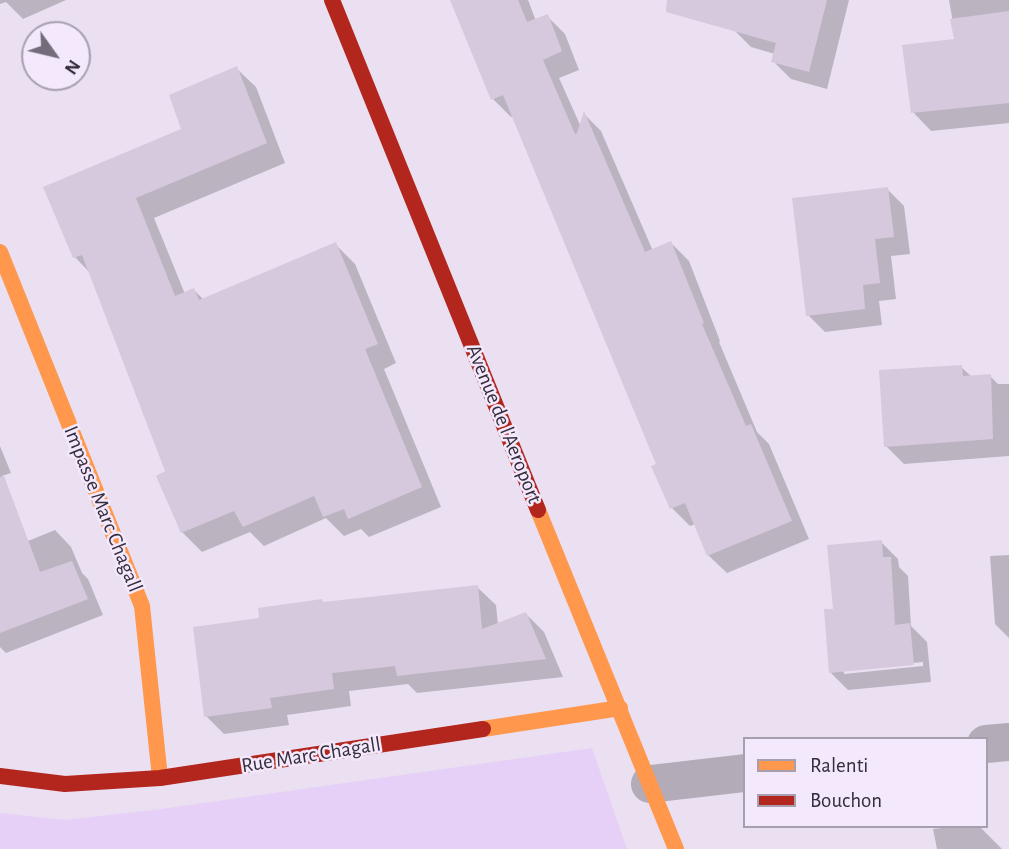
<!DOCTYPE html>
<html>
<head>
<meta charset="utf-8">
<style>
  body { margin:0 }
  #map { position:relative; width:1009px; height:849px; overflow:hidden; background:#eae0f1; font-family:"Alegreya Sans",sans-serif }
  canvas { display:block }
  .legend { position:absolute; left:743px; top:737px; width:245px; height:91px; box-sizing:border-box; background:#f4e9fc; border:2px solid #a79eae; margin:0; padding:9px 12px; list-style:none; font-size:21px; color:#342d3a }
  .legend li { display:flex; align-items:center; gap:14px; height:35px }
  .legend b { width:35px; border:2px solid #a79eae }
  .north { position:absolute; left:21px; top:21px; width:70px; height:70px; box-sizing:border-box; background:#f4e9fc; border:2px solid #a79eae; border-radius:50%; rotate:124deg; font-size:19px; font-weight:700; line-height:28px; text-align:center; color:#342d3a }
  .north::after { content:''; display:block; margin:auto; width:24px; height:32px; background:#746c7a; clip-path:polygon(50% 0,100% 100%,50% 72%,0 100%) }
</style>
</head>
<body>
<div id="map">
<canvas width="1009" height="849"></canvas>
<ul class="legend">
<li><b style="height:9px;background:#ff974d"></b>Ralenti</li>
<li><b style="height:9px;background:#b3261e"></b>Bouchon</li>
</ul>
<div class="north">N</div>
</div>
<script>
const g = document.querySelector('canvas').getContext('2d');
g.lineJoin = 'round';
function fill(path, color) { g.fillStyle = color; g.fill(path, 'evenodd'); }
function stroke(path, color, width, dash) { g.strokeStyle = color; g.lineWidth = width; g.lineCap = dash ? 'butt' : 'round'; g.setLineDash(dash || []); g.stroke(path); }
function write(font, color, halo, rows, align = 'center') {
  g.font = font + ' "Alegreya Sans",sans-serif'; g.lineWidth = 5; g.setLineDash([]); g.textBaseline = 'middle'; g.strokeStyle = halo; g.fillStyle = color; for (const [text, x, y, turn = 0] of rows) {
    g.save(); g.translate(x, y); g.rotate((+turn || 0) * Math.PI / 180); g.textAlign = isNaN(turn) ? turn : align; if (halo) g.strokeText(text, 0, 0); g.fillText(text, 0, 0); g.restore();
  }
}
fill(new Path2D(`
  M 592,748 L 627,849 L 0,849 L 0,813 L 65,820 L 161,809 Z`), '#e7d0f8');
fill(new Path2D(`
  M 0,0 L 66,0 L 23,19 L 6,2 L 0,4 Z
  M 452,0 L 528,0 L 536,21 L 547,16 L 565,34 L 579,70 L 559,78 L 581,127 L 584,114 L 601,131 L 653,251 L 671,243 L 689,261 L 720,341 L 719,342 L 757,432 L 769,444 L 809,539 L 727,573 L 709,556 L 695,524 L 690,526 L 672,508 L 658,465 L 514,116 L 511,117 L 493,99 Z
  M 740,0 L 849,0 L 827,89 L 791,79 L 773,61 L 775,54 L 751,47 L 733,29 Z
  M 949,0 L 1009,0 L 1009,123 L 931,131 L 913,112 L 956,40 Z
  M 236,68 L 256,87 L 285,163 L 154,218 L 185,294 L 194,290 L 204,300 L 335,244 L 355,264 L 396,363 L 384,369 L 441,507 L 369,537 L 361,529 L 344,536 L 326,518 L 264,546 L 250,532 L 202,552 L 182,532 L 167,472 L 91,274 L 75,257 L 45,187 L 183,130 Z
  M 887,189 L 904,206 L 910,254 L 891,256 L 896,299 L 879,301 L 882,325 L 825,332 L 808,315 Z
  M 961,367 L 972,377 L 990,376 L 998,384 L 1009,384 L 1009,456 L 904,464 L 886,446 Z
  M 0,446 L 11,473 L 2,476 L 9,495 L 0,498 Z
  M 55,530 L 71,547 L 82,573 L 88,579 L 103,615 L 6,653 L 0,647 L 0,541 L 28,541 Z
  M 881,542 L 898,559 L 899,567 L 908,576 L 911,626 L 927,642 L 931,682 L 848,690 L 831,673 ZM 923,662 L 923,666 L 844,674 L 844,670 Z
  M 1009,555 L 1009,638 L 995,624 L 990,556 Z
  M 477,587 L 496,605 L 498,625 L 526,614 L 544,632 L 563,677 L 417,693 L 408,684 L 349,691 L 351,706 L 287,715 L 289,725 L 224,734 L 206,716 L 261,620 L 322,601 L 325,604 Z
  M 958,826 L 979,826 L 1002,849 L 937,849 L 933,829 Z`), '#0003');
fill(new Path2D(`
  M 450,0 L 518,0 L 527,22 L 548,14 L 562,51 L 543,60 L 575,134 L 577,133 L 584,111 L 645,252 L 671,241 L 704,323 L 702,324 L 746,426 L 751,424 L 792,521 L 707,556 L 685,503 L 670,509 L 651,466 L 656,464 L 503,95 L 491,100 Z
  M 667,0 L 827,0 L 809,72 L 771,62 L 776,43 L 666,12 Z
  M 1009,11 L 1009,103 L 911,113 L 902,45 L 954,39 L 950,19 Z
  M 237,66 L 267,143 L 136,198 L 175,296 L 194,288 L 199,300 L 336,242 L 378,344 L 365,349 L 422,487 L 348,519 L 344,509 L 323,517 L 314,496 L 243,527 L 234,511 L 181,533 L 156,476 L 165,471 L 82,255 L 73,258 L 43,187 L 181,129 L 169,95 Z
  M 888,187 L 894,237 L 875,239 L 880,283 L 863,285 L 865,309 L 806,316 L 792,198 Z
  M 962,365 L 963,376 L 991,374 L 993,439 L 884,447 L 879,370 Z
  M 4,476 L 40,572 L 72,561 L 88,599 L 0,633 L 0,477 Z
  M 882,540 L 883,557 L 891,557 L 895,625 L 910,623 L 914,665 L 829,673 L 824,609 L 833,609 L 827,545 Z
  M 478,585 L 482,629 L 526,612 L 546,659 L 397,676 L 395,666 L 332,673 L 334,689 L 270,698 L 272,708 L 204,717 L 193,627 L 259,618 L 258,608 L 322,599 L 323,602 Z`), '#d6c9de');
stroke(new Path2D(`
  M 986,744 L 1009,742
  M 650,784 L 745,773`), '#b3acb8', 38);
stroke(new Path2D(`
  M 0,252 L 142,606 L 160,778
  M 538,510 L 676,849
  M 483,729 L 620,708`), '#ff974d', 16);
stroke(new Path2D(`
  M 332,0 L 538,510
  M 0,776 L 65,784 L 160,778 L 483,729`), '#b3261e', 16);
write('21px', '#342d3a', '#f4e9fc', [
  ["Avenue de l'Aeroport",504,424,68],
  ["Impasse Marc Chagall",103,509,68],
  ["Rue Marc Chagall",311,755,-9]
]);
</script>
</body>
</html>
